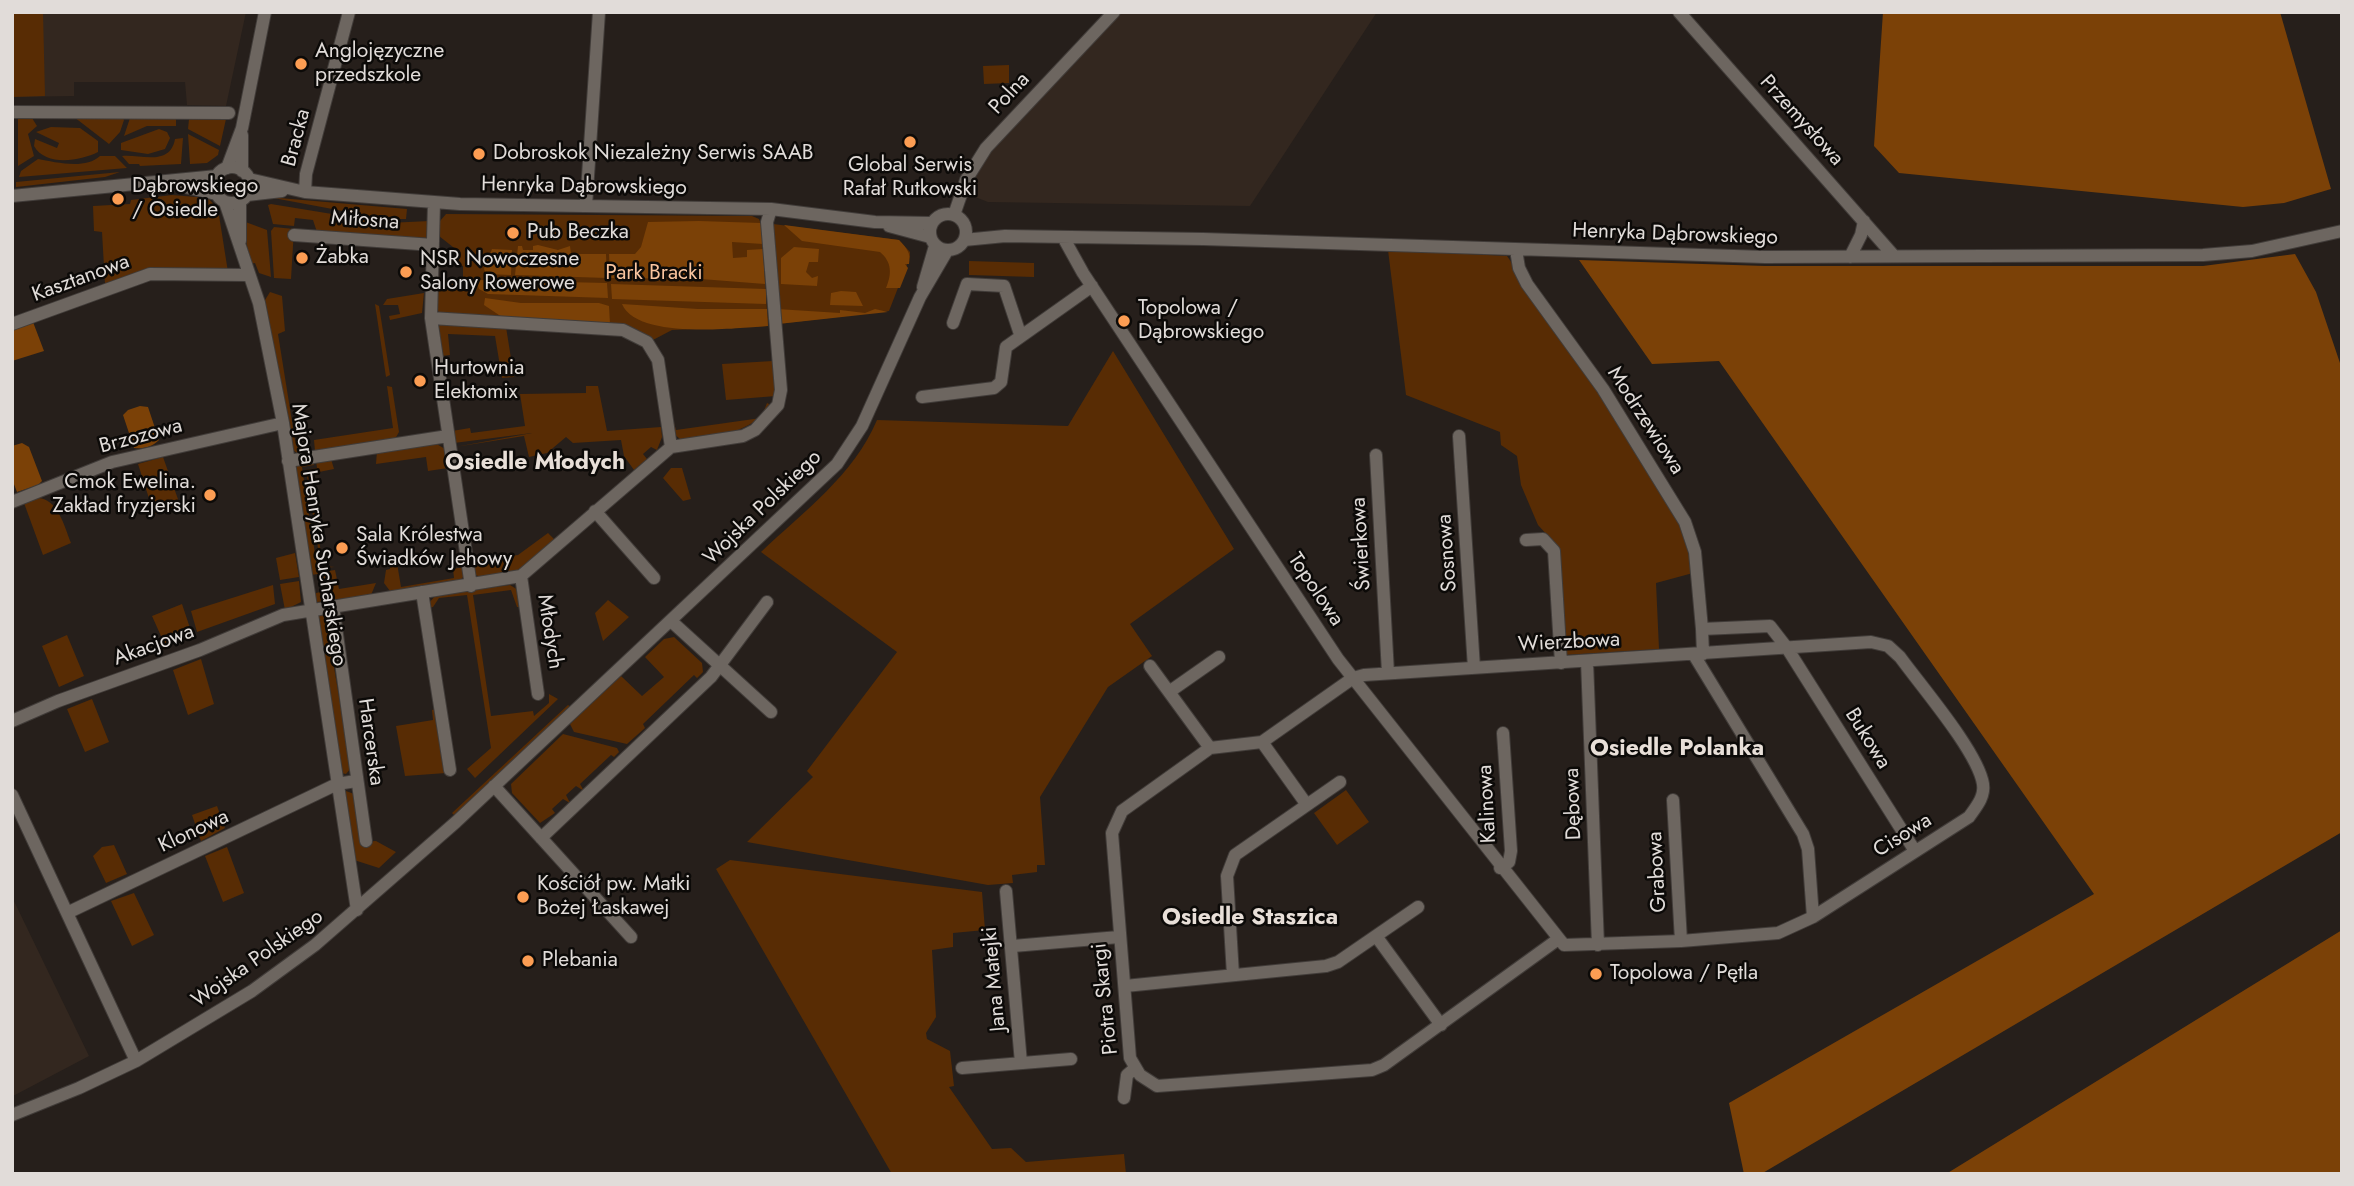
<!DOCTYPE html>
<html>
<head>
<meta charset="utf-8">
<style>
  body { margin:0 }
  #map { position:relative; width:2354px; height:1186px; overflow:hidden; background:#261f1b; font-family:Jost,sans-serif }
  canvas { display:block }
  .frame { position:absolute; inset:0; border:14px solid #e1dcd9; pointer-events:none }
</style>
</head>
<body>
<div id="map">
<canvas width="2354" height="1186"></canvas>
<div class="frame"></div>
</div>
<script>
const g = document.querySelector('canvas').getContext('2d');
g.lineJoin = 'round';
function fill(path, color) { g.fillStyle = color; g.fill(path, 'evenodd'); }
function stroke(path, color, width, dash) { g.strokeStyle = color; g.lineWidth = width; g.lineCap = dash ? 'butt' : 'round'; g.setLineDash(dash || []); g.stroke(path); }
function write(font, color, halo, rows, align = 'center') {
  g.font = font + ' Jost,sans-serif'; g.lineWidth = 5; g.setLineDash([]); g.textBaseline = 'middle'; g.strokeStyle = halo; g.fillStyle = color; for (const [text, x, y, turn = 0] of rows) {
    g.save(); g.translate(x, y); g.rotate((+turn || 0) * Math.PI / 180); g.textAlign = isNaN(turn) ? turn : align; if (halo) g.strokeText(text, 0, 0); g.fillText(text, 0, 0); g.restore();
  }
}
fill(new Path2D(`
  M 12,12 L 246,12 L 226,106 L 187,105 L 185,82 L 74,82 L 74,96 L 12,97 Z
  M 1112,12 L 1377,12 L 1250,206 L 988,202 L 970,195 L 966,180 Z
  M 12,897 L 89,1056 L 13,1096 L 12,1094 Z`), '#33271f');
fill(new Path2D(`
  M 12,12 L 43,12 L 45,96 L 12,97 Z
  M 1009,65 L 1009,83 L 984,84 L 983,66 Z
  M 18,117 L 32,118 L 37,126 L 28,134 L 34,156 L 18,166 Z
  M 74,117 L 123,118 L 124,120 L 120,132 L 109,144 Z
  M 130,118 L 176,118 L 176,126 L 147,126 L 124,136 Z
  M 189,119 L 226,119 L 220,146 L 188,129 Z
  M 51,127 L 80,128 L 98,141 L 98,152 C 80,161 46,167 34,146 L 35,139 L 57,148 L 59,143 L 36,132 Z
  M 159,129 L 167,132 L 170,138 L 165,149 L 148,154 L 121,150 L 121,143 Z
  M 188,134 L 219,150 L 218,155 L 207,163 L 190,164 Z
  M 183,138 L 181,164 L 140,166 L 139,164 L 129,164 L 122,156 C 140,154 170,167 175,139 Z
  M 100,156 L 115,156 L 127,168 L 19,177 L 21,171 L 38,159 C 55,162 85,170 100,156 Z
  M 120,172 L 105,177 L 16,187 L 16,182 Z
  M 172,195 L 208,198 L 218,209 L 228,272 L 105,284 L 102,232 L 94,231 L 93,206 L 130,204 L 131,200 Z
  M 268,197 L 407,209 L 406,219 L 386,219 Z
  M 271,204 L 387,223 L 430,221 L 427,238 L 317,232 L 313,220 L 295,218 L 294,226 L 273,224 L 268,205 Z
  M 446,214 L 752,216 L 759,219 L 761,224 L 768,326 L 672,330 L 651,341 L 646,335 L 439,312 L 436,309 L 437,291 L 463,279 L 463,266 L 459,265 L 458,251 L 439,236 L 440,221 Z
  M 243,221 L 267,230 L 271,277 L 259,273 L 255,263 L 250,264 Z
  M 773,224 L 899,240 L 910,252 L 910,257 L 889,311 L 778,324 Z
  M 274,227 L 294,229 L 291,279 L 274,278 L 271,231 Z
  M 1388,250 L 1507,256 L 1603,394 L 1679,520 L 1692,561 L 1693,573 L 1656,583 L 1659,649 L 1565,655 L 1560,549 L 1538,525 L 1521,485 L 1517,456 L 1501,445 L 1500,432 L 1406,395 Z
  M 969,261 L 1034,263 L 1034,277 L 969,275 Z
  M 270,292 L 282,296 L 285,331 L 278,334 L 295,440 L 302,447 L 297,453 L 290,448 L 265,300 Z
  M 424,293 L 422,313 L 390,320 L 389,316 L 400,314 L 398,305 L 383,305 L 387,299 Z
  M 375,304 L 379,306 L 390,375 L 386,377 Z
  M 441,324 L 506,327 L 514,377 L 502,378 L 495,336 L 448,334 L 450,355 L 441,356 L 437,327 Z
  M 1113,351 L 1234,549 L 1130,624 L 1152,656 L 1108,687 L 1040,797 L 1045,865 L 1037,865 L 1037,872 L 1012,875 L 1013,883 L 988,885 L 747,842 L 813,777 L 807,771 L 897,652 L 761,552 C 803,512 854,475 877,420 L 1068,426 Z
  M 773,361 L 776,396 L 726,400 L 722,364 Z
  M 387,386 L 392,387 L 399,432 L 395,439 L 315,451 L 314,440 L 393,428 Z
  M 586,386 L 598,386 L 607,431 L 661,427 L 662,437 L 657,450 L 651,447 L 643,454 L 647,459 L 634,470 L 624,456 L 621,440 L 573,443 L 566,437 L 547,453 L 529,457 L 524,436 L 455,447 L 532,433 L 454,443 L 452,431 L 470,428 L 471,433 L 525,426 L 520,394 L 586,393 Z
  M 767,403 L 771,405 C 752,433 713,439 680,439 L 673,433 L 669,424 L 674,423 L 676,430 L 761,418 Z
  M 435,443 L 445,449 L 448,468 L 428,471 L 426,457 L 376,464 L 377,451 Z
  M 163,457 L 179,502 L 176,508 L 154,514 L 138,464 Z
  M 331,459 L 334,469 L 309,474 L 323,566 L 335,567 L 321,568 L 306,470 L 317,468 L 316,461 Z
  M 313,462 L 314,465 L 302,467 L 318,574 L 311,575 L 295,464 Z
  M 671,468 L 682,468 L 691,499 L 683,501 L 663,478 Z
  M 37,498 C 58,498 64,526 71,543 L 43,555 L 24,503 Z
  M 548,533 L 555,540 L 520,571 L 481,578 L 476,575 L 472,562 L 518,555 Z
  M 295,553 L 299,577 L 280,580 L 276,558 Z
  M 396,557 L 401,587 L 454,578 L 453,569 L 463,567 L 463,577 L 460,581 L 390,591 L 384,583 L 386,570 L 390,569 L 389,560 L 381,559 Z
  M 335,570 L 339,589 L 376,583 L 371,595 L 317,602 L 313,594 L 330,589 L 328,582 L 324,582 L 322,572 Z
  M 299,581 L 301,602 L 285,610 L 280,584 Z
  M 273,585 L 275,604 L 197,632 L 191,611 Z
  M 510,585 L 518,590 L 521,607 L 517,607 L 511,590 L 473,595 L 491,716 L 533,711 L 534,716 L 549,703 L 549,694 L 558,699 L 475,778 L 467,769 L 491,748 L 467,595 L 439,598 L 433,607 L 428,608 L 428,604 L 436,595 Z
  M 608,600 L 629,617 L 603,641 L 595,613 Z
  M 182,604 L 192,634 L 165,645 L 152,616 Z
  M 325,614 L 351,768 L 346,774 L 341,773 L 317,615 Z
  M 67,635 L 84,676 L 59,687 L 42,646 Z
  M 674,637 L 702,663 L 703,672 L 697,678 L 694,675 L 643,724 L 645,728 L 627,744 L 574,732 L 570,724 L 621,676 L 642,696 L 664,677 L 645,657 L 664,639 Z
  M 201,659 L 214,704 L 188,715 L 173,670 Z
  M 92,699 L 109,742 L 85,752 L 67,709 Z
  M 568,705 L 571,707 L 454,815 L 452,813 Z
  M 436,709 L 446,773 L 405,776 L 396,726 L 433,720 L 432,710 Z
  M 563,734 L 617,748 L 619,752 L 614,757 L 611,755 L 580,784 L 584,791 L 576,786 L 566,795 L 570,803 L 563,799 L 552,809 L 555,813 L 540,823 L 512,793 L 511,784 Z
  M 1346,790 L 1369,822 L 1337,845 L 1314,813 Z
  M 346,791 L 354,794 L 362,842 L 376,841 L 396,852 L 379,868 L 354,860 L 344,792 Z
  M 217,806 L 225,828 L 201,841 L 192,815 Z
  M 114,845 L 127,874 L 106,883 L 93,856 L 102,847 Z
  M 227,847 L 244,893 L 223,902 L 205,856 Z
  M 730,860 L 982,892 L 985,930 L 953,933 L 953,947 L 932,950 L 936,1017 L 926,1033 L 927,1039 L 950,1051 L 954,1086 L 949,1087 L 992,1149 L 1011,1148 L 1026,1162 L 1124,1154 L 1126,1174 L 892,1174 L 716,869 Z
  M 134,893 L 154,935 L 132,946 L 111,901 Z`), '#582c04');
fill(new Path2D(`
  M 1883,12 L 2280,12 L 2331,189 L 2284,203 L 2243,207 L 1899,173 L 1874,146 Z
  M 699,221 L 761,223 L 763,244 L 732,242 L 733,258 L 747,257 L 747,250 L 763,249 L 765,284 L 701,279 L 610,278 L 609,254 L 635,254 L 641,247 L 648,222 Z
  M 784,225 L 899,240 C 907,249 911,252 909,264 L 905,264 L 908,268 L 900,288 L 886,288 C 892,274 892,262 880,252 L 802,241 Z
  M 538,245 L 558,250 L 570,246 L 571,254 L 606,254 L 607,278 L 515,275 L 518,246 L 522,246 L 523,250 L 533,250 L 533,246 Z
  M 794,247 L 819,249 L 818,262 L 809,262 L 806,272 L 812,278 L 818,276 L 817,286 L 781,284 L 781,258 Z
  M 492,249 L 512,250 L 511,275 L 486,274 L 484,269 Z
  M 2295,254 L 2316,292 L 2342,369 L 2342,832 L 1761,1174 L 1744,1174 L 1729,1103 L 2094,894 L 1719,361 L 1652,364 L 1579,260 L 1765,266 L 2203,266 Z
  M 476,280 L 607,283 L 608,298 L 488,294 L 479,289 Z
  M 611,284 L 766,289 L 766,304 L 612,299 Z
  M 841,291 L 856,292 L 863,306 L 830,305 L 831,293 Z
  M 485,298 L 521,303 L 599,303 L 609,306 L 610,324 L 505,319 L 484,305 Z
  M 622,304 L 698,309 L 767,309 L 768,326 C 737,328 637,340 622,304 Z
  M 777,309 L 840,313 L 840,310 L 865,313 L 875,309 L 888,312 L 778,324 Z
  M 33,322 L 44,351 L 12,361 L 12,329 Z
  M 140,406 L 148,407 L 159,440 C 152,447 144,449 134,448 L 123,415 L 128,410 Z
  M 22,443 L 29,447 L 42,481 L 38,485 L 17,492 L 12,479 L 12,446 Z
  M 2342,930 L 2342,1174 L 1946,1174 Z`), '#7b4107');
const minor = new Path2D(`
  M 1679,12 L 1894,256
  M 12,112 L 229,113
  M 242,135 L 242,171
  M214 185a18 18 0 1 1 36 0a18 18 0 1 1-36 0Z
  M 227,168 L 242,128 L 265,12
  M 249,179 L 305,192 L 460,204 L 771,209 L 875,222 L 932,223
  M 176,185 L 216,194
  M 305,192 L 306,174 L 349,12
  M 247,195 L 282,191
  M 12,196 L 217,176
  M 225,202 L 259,303 L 283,423 L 357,910
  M 434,202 L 431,318 L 471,586
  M 586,206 L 599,12
  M930 232a18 18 0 1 1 36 0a18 18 0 1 1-36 0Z
  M 954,215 L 966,180 L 986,148 L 1114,12
  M 889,226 L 930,237
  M 294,235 L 433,245
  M 1063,237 L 1083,273 L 1338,659 L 1353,678 L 1564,945 L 1681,941 L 1778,933 L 1813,917 L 1969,817 C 1976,807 1985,797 1983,784 C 1978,752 1921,686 1900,657 L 1888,646 L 1871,642 L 1364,675 L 1353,678 L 1262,742 L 1210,748 L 1122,811 L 1112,833 L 1130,1058 L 1140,1075 L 1157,1086 L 1372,1070 L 1384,1065 L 1557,940
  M 964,240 L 1005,236 L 1203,239 L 1765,257 L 2203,255 L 2252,251 L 2342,231
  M 240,241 L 240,201
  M 1516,250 L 1519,268 L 1527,284 L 1603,389 L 1685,522 L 1695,552 L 1702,629
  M 1850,257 L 1861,235 L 1864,221
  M 923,287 L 935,246
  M 431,318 L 623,330 L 647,342 L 658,360 L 671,447
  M 953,323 L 967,284 L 1004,286 L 1020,334
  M 12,324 L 150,274 L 247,275
  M 922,397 L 994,388 L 1001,382 L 1006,347 L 1092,286
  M 1459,436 L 1474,668
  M 1376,455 L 1388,673
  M 288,461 L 448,436
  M 12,502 L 112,462 L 283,423
  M 595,511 L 654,578
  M 1526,540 L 1543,539 L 1554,551 L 1561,663
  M 521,576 L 538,694
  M 422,592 L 450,770
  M 333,606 L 366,841
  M 671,621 L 771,712
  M 1703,654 L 1702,629 L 1770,626 L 1787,648 L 1915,851
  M 1694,655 L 1803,834 L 1808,849 L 1813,917
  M 1587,661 L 1598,945
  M 1150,666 L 1210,748
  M 1169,692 L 1219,657
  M 12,721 L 58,701 L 200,650 L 283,615 L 521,576 L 671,447 L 743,436 L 755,430 L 778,405 L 781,390 L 767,222 L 771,209
  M 1262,742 L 1307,805
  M 494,786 L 631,937
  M 12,795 L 136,1061
  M 1673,800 L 1681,941
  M 541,838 L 711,677 L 767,602
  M 1500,868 L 1509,862 L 1511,851 L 1503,733
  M 1006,891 L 1021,1063
  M 67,913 L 312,796 L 337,784 L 356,781
  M 1376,936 L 1441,1025
  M 1013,946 L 1119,937
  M 1233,975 L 1227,876 L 1235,855 L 1340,782
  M 1125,986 L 1326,966 L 1338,962 L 1418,907
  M 962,1068 L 1071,1059
  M 1124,1098 L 1127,1075 L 1134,1069
  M 12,1115 L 79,1088 L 136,1061 L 252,991 L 315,945 L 456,822 L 837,464 L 862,426 L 920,297 L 947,251`);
stroke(minor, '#413c39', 14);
stroke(minor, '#6d6660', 12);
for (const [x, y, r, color] of [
  [301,64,7,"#fc9d53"],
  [910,142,7,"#fc9d53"],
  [479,154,7,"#fc9d53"],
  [118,199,7,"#fc9d53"],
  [513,233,7,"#fc9d53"],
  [302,258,7,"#fc9d53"],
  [406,272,7,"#fc9d53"],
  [1124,321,7,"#fc9d53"],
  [420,381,7,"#fc9d53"],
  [210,495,7,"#fc9d53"],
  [342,548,7,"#fc9d53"],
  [523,897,7,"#fc9d53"],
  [528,961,7,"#fc9d53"],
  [1596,974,7,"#fc9d53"]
]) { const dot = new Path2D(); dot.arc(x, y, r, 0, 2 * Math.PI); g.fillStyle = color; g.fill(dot); stroke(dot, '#0c0a08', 2.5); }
write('21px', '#e1dcd9', '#0c0a08', [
  ["Anglojęzyczne",315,52],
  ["przedszkole",315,76],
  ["Dobroskok Niezależny Serwis SAAB",493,154],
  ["Global Serwis",910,166,"center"],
  ["Rafał Rutkowski",910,190,"center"],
  ["Dąbrowskiego",132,187],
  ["/ Osiedle",132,211],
  ["Pub Beczka",527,233],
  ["Żabka",316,258],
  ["NSR Nowoczesne",420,260],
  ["Salony Rowerowe",420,284],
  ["Topolowa /",1138,309],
  ["Dąbrowskiego",1138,333],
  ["Hurtownia",434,369],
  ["Elektomix",434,393],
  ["Cmok Ewelina.",196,483,"right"],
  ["Zakład fryzjerski",196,507,"right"],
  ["Sala Królestwa",356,536],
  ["Świadków Jehowy",356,560],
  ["Kościół pw. Matki",537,885],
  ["Bożej Łaskawej",537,909],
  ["Plebania",542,961],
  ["Topolowa / Pętla",1610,974]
], 'left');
write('21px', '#e1dcd9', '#0c0a08', [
  ["Polna",1010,94,-47],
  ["Przemysłowa",1801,121,48],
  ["Bracka",297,138,-75],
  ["Henryka Dąbrowskiego",584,187,1],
  ["Miłosna",365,221,4],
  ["Henryka Dąbrowskiego",1675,235,2],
  ["Kasztanowa",81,279,-20],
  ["Modrzewiowa",1645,421,57],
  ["Brzozowa",141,437,-15],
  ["Wojska Polskiego",763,508,-44],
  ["Majora Henryka Sucharskiego",318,535,81],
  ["Świerkowa",1362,544,-93],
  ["Sosnowa",1448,553,-94],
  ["Topolowa",1315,590,56],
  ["Młodych",549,632,81],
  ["Wierzbowa",1569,643,-3],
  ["Akacjowa",154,646,-20],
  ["Bukowa",1867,739,58],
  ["Harcerska",370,742,82],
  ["Kalinowa",1488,804,-93],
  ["Dębowa",1574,804,-92],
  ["Klonowa",194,832,-25],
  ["Cisowa",1903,836,-32],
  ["Grabowa",1658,872,-93],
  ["Wojska Polskiego",258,959,-35],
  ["Jana Matejki",995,979,-95],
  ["Piotra Skargi",1106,999,-96]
]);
write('21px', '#fac59f', '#0c0a08', [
  ["Park Bracki",654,274]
]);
write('bold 23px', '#e8dfd8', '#0c0a08', [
  ["Osiedle Młodych",535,463],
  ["Osiedle Polanka",1677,749],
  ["Osiedle Staszica",1250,918]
]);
</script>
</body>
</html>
